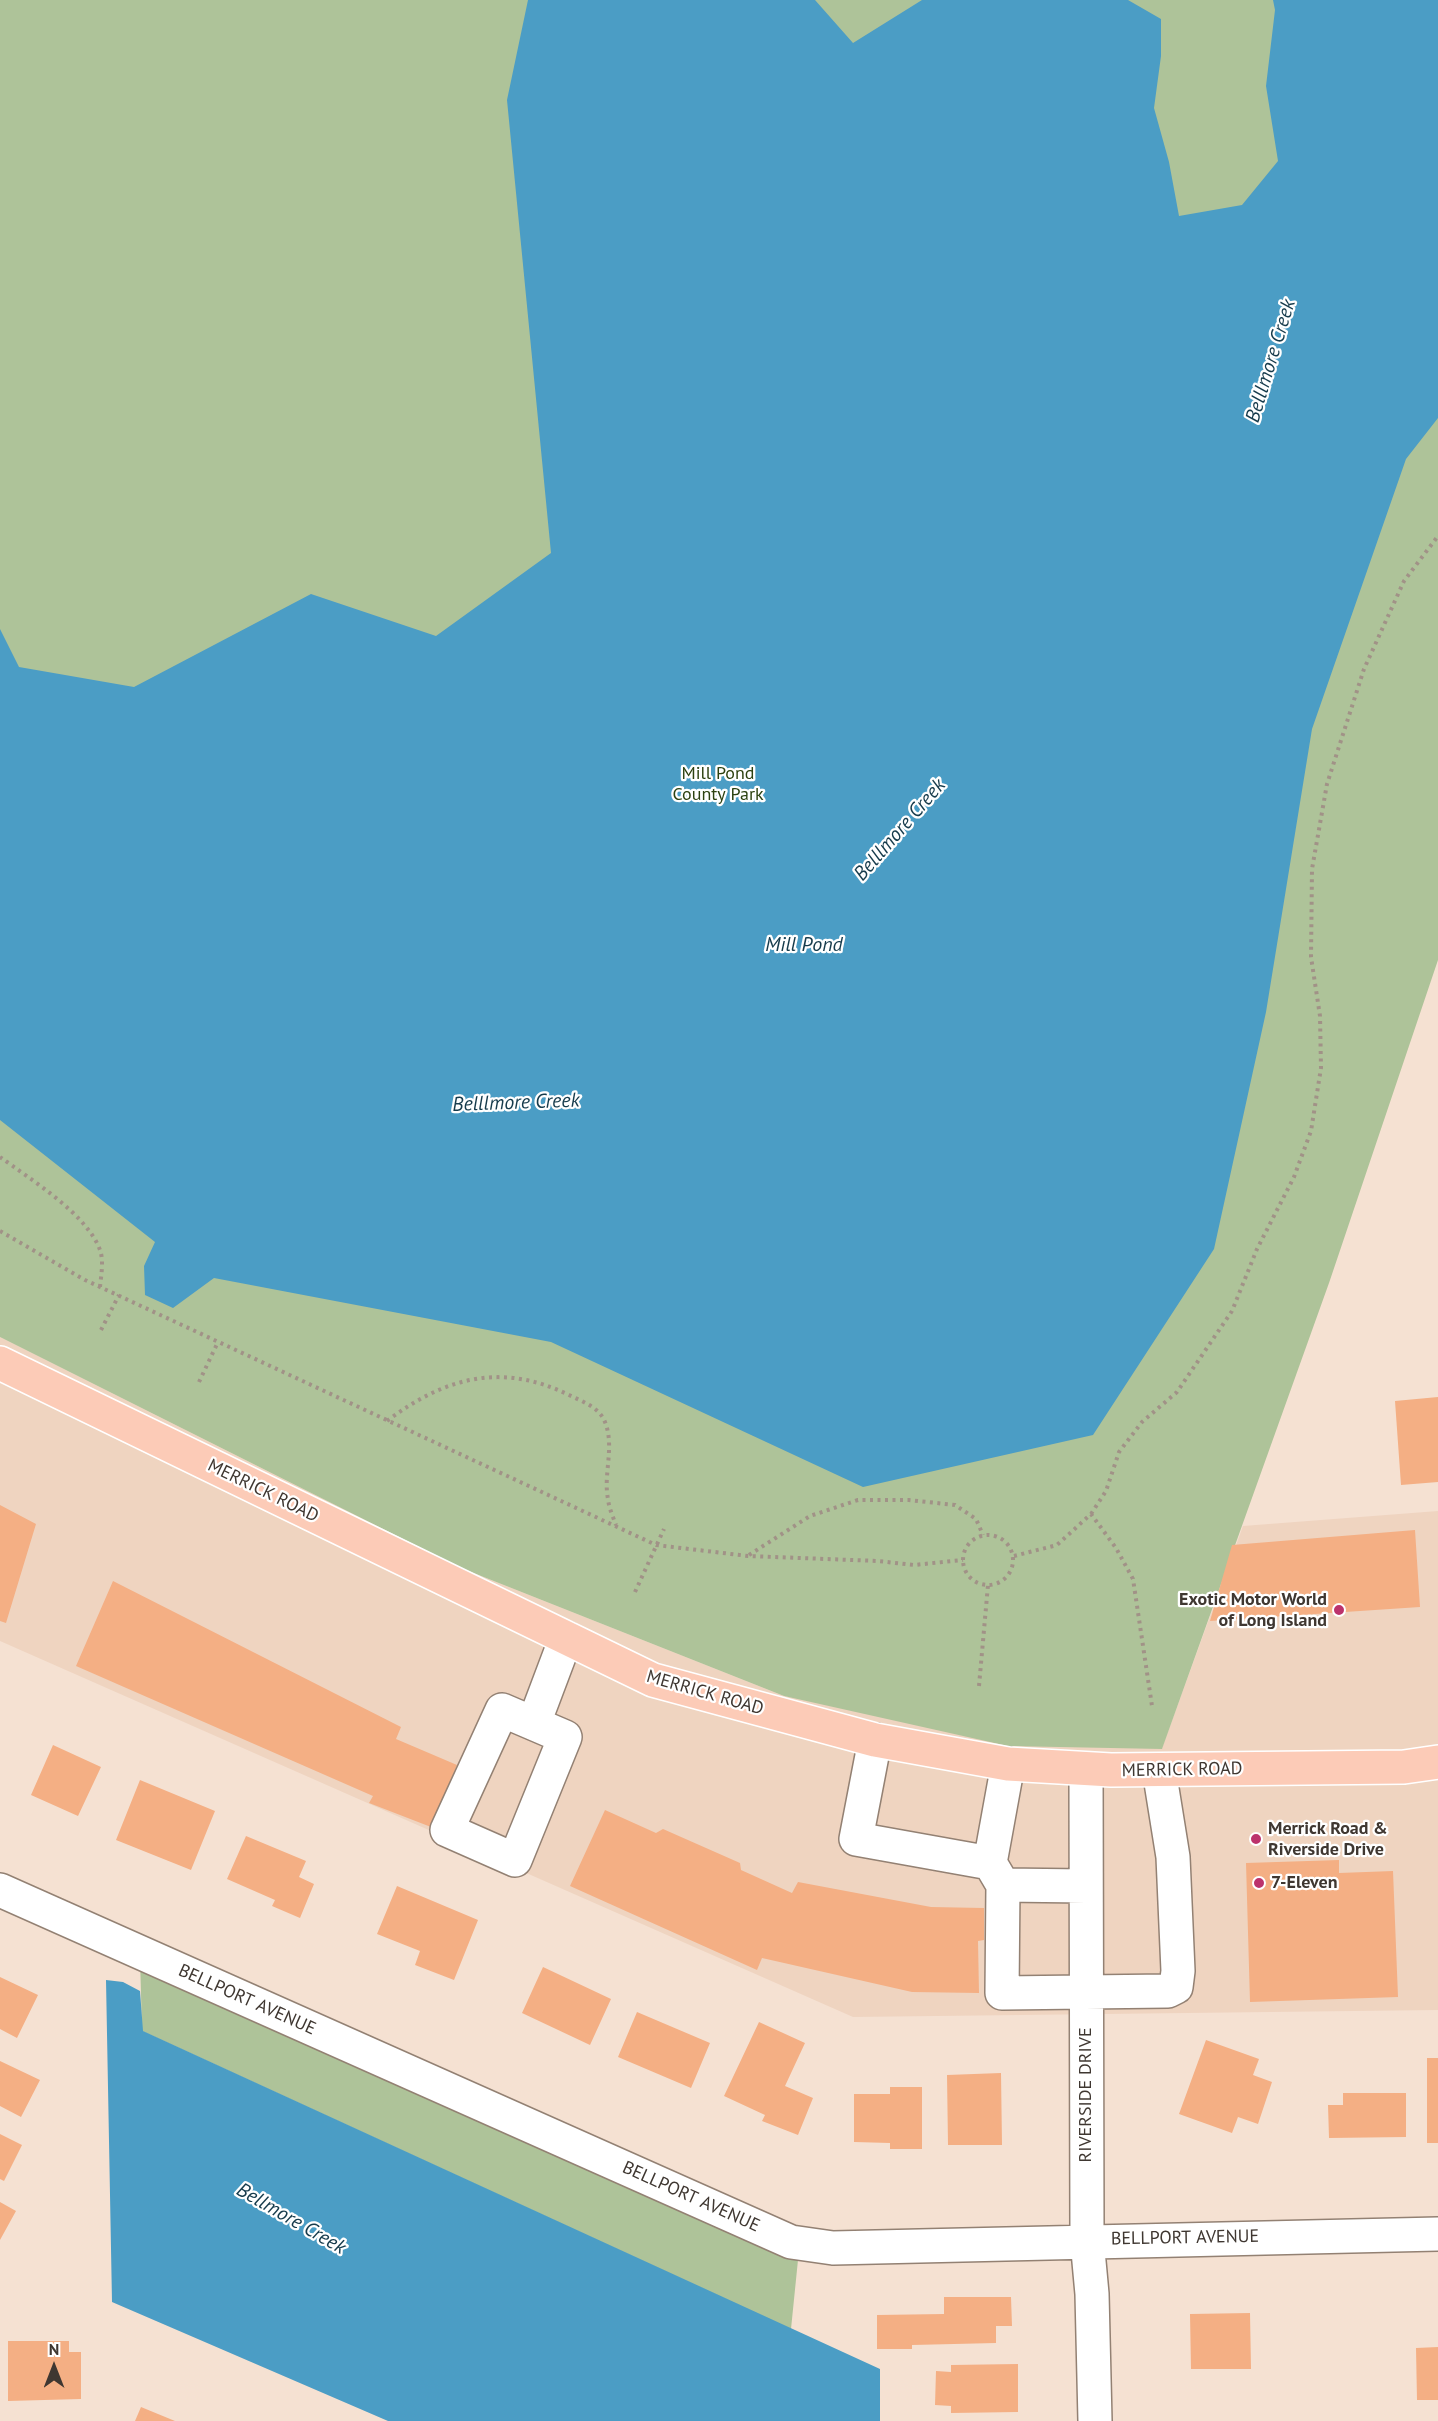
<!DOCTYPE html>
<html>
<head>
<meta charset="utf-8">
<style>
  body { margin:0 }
  #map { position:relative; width:1438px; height:2421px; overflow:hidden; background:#f5e1d2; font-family:"PT Sans",sans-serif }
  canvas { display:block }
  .north { position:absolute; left:24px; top:2337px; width:60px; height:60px; -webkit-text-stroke:4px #fff; paint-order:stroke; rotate:0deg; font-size:16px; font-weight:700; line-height:24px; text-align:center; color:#3f3731 }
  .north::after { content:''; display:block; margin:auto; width:21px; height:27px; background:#3f3731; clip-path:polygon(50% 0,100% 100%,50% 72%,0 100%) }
</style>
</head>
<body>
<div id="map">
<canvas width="1438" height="2421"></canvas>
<div class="north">N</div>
</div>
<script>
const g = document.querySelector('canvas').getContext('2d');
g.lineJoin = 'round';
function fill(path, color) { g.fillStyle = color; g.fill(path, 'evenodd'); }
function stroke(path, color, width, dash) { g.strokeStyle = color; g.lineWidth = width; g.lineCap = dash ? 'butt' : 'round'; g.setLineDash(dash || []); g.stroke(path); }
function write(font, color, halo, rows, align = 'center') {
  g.font = font + ' "PT Sans",sans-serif'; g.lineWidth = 4.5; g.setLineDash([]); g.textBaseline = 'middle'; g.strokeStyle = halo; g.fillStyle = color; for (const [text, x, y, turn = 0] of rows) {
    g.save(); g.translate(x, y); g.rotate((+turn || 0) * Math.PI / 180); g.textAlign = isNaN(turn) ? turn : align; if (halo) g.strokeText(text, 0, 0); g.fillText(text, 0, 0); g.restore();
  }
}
fill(new Path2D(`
  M 0,1337 L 461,1568 L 784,1696 L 1162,1748 L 1243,1526 L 1438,1511 L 1438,2010 L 853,2017 L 0,1641 Z`), '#efd4c0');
fill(new Path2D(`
  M 0,0 L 1438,0 L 1438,960 L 1329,1283 L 1162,1749 L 1008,1746 L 784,1696 L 461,1568 L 0,1337 Z
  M 140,1958 L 799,2250 L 791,2329 L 142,2031 Z`), '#aec399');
fill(new Path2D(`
  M 528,0 L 815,0 L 853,43 L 922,0 L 1128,0 L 1161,19 L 1161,56 L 1154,108 L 1169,162 L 1179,216 L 1242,205 L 1278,161 L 1266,86 L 1275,10 L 1273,0 L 1438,0 L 1438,418 L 1406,459 L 1312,729 L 1266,1012 L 1214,1249 L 1093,1435 L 863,1487 L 551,1342 L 214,1278 L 173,1308 L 145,1295 L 144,1266 L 155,1242 L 0,1120 L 0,629 L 19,667 L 134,687 L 311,594 L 436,636 L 551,553 L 507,100 Z
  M 106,1980 L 123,1982 L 140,1991 L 143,2031 L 880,2369 L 880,2421 L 388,2421 L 112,2302 Z`), '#4b9dc5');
fill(new Path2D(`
  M 1438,1397 L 1438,1482 L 1401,1485 L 1395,1401 Z
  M 0,1505 L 36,1524 L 6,1623 L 0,1621 Z
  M 1415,1530 L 1420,1607 L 1210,1621 L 1232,1545 Z
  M 113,1581 L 401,1727 L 396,1739 L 457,1765 L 431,1827 L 369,1803 L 373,1796 L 76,1666 Z
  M 53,1745 L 101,1767 L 78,1816 L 31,1795 Z
  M 140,1780 L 215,1811 L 191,1870 L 116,1840 Z
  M 605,1810 L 656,1833 L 663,1829 L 740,1863 L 741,1870 L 792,1893 L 798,1882 L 931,1907 L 984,1908 L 984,1940 L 978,1941 L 979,1993 L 912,1992 L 762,1958 L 757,1970 L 570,1886 Z
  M 246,1836 L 306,1861 L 299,1877 L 314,1884 L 300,1918 L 272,1906 L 275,1900 L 227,1879 Z
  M 1339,1860 L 1339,1873 L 1393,1871 L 1398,1997 L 1250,2002 L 1246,1863 Z
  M 397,1886 L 478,1920 L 454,1980 L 415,1965 L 420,1951 L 377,1934 Z
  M 543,1967 L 611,1999 L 590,2045 L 522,2013 Z
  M 0,1977 L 38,1995 L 17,2038 L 0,2029 Z
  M 637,2012 L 710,2043 L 691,2088 L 618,2057 Z
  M 759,2022 L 805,2043 L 785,2086 L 813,2098 L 798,2135 L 762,2121 L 765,2115 L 724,2096 Z
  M 1206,2040 L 1259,2059 L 1253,2075 L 1272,2082 L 1258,2124 L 1238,2117 L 1232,2133 L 1179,2114 Z
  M 1427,2058 L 1438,2058 L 1438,2143 L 1427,2143 Z
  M 0,2061 L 40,2080 L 21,2117 L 0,2106 Z
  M 1001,2073 L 1002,2145 L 948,2145 L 947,2075 Z
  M 890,2087 L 922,2087 L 922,2149 L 890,2149 L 890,2143 L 854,2142 L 854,2094 L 890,2094 Z
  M 1343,2093 L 1406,2093 L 1406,2137 L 1329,2138 L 1328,2105 L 1343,2105 Z
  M 0,2134 L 22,2145 L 4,2181 L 0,2179 Z
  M 0,2202 L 16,2211 L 0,2240 Z
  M 944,2297 L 1011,2297 L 1012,2326 L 996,2326 L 996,2343 L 912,2345 L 912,2349 L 877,2349 L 877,2315 L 944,2314 Z
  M 1250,2313 L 1251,2369 L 1191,2369 L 1190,2314 Z
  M 8,2341 L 69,2341 L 69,2352 L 81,2352 L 81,2399 L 8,2401 Z
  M 1438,2347 L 1438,2400 L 1417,2400 L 1416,2348 Z
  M 1018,2364 L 1018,2412 L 951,2413 L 951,2406 L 935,2405 L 936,2371 L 951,2372 L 951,2365 Z
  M 141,2407 L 175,2421 L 135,2421 Z`), '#f4af84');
const minor = new Path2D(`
  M 502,1710 L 565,1737 L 515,1860 L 447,1830 Z
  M 534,1723 L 566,1638
  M 875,1740 L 856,1839 L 990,1863 L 1008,1764
  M 1086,1769 L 1087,2240 L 1092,2294 L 1095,2421
  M 990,1863 L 1003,1885 L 1002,1993 L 1168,1991 L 1176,1987 L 1178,1971 L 1173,1857 L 1159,1770
  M 1003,1885 L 1086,1886
  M 0,1890 L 791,2242 L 833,2248 L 1438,2234`);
const major = new Path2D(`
  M 0,1363 L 653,1680 L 875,1740 L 1008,1764 L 1111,1770 L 1404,1767 L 1438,1762`);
stroke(minor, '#938173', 36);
stroke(major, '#fff', 36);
stroke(new Path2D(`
  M 0,1157 C 30,1179 87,1214 100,1250 C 104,1261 101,1276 100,1287
  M 0,1231 L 85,1280 L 656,1545 L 748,1556 L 878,1561 L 914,1565 L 963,1560
  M 101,1330 L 119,1295
  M 199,1382 L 218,1342
  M 387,1421 C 445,1377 502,1362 569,1395 C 583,1402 599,1407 605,1422 C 615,1447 603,1474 608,1499 C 609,1508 613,1517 616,1525
  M 1091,1514 L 1106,1491 L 1119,1452 L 1142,1422 L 1177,1392 L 1232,1311 L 1257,1249 L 1294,1177 L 1311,1131 L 1321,1068 L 1320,1016 L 1311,957 L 1312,869 L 1327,784 L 1364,669 L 1404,581 L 1438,536
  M963 1560a25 25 0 1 1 50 0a25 25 0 1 1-50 0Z
  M 749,1555 L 810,1516 L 858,1500 L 909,1500 L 955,1505 L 976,1519 L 983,1535
  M 1014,1556 L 1057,1545 L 1091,1514 L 1116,1548 L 1133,1579 L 1152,1706
  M 635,1592 L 664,1529
  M 979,1686 L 988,1585`), '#a19287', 4, [3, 4.5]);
stroke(minor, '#fff', 33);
stroke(major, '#fccbb7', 33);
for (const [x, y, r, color] of [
  [1339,1610,6,"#bc326c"],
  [1256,1839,6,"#bc326c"],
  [1259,1883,6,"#bc326c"]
]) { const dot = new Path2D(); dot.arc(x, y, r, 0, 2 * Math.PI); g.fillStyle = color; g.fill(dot); stroke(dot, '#fff', 2); }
write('18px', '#2c4110', '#fff', [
  ["Mill Pond",718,774],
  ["County Park",718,795]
]);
write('18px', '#3f3731', '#fff', [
  ["MERRICK ROAD",263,1491,26],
  ["MERRICK ROAD",705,1693,16],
  ["MERRICK ROAD",1182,1770,-1],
  ["BELLPORT AVENUE",247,2000,24],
  ["RIVERSIDE DRIVE",1086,2095,-90],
  ["BELLPORT AVENUE",691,2197,24],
  ["BELLPORT AVENUE",1185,2238,-1]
]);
write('bold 18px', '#3f3731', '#fff', [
  ["Exotic Motor World",1327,1600,"right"],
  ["of Long Island",1327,1621,"right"],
  ["Merrick Road &",1268,1829],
  ["Riverside Drive",1268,1850],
  ["7-Eleven",1271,1883]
], 'left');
write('italic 20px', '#163b4c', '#fff', [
  ["Belllmore Creek",1271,361,-73],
  ["Belllmore Creek",900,830,-49],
  ["Mill Pond",804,945],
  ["Belllmore Creek",516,1103,-2],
  ["Bellmore Creek",291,2219,30]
]);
</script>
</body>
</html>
